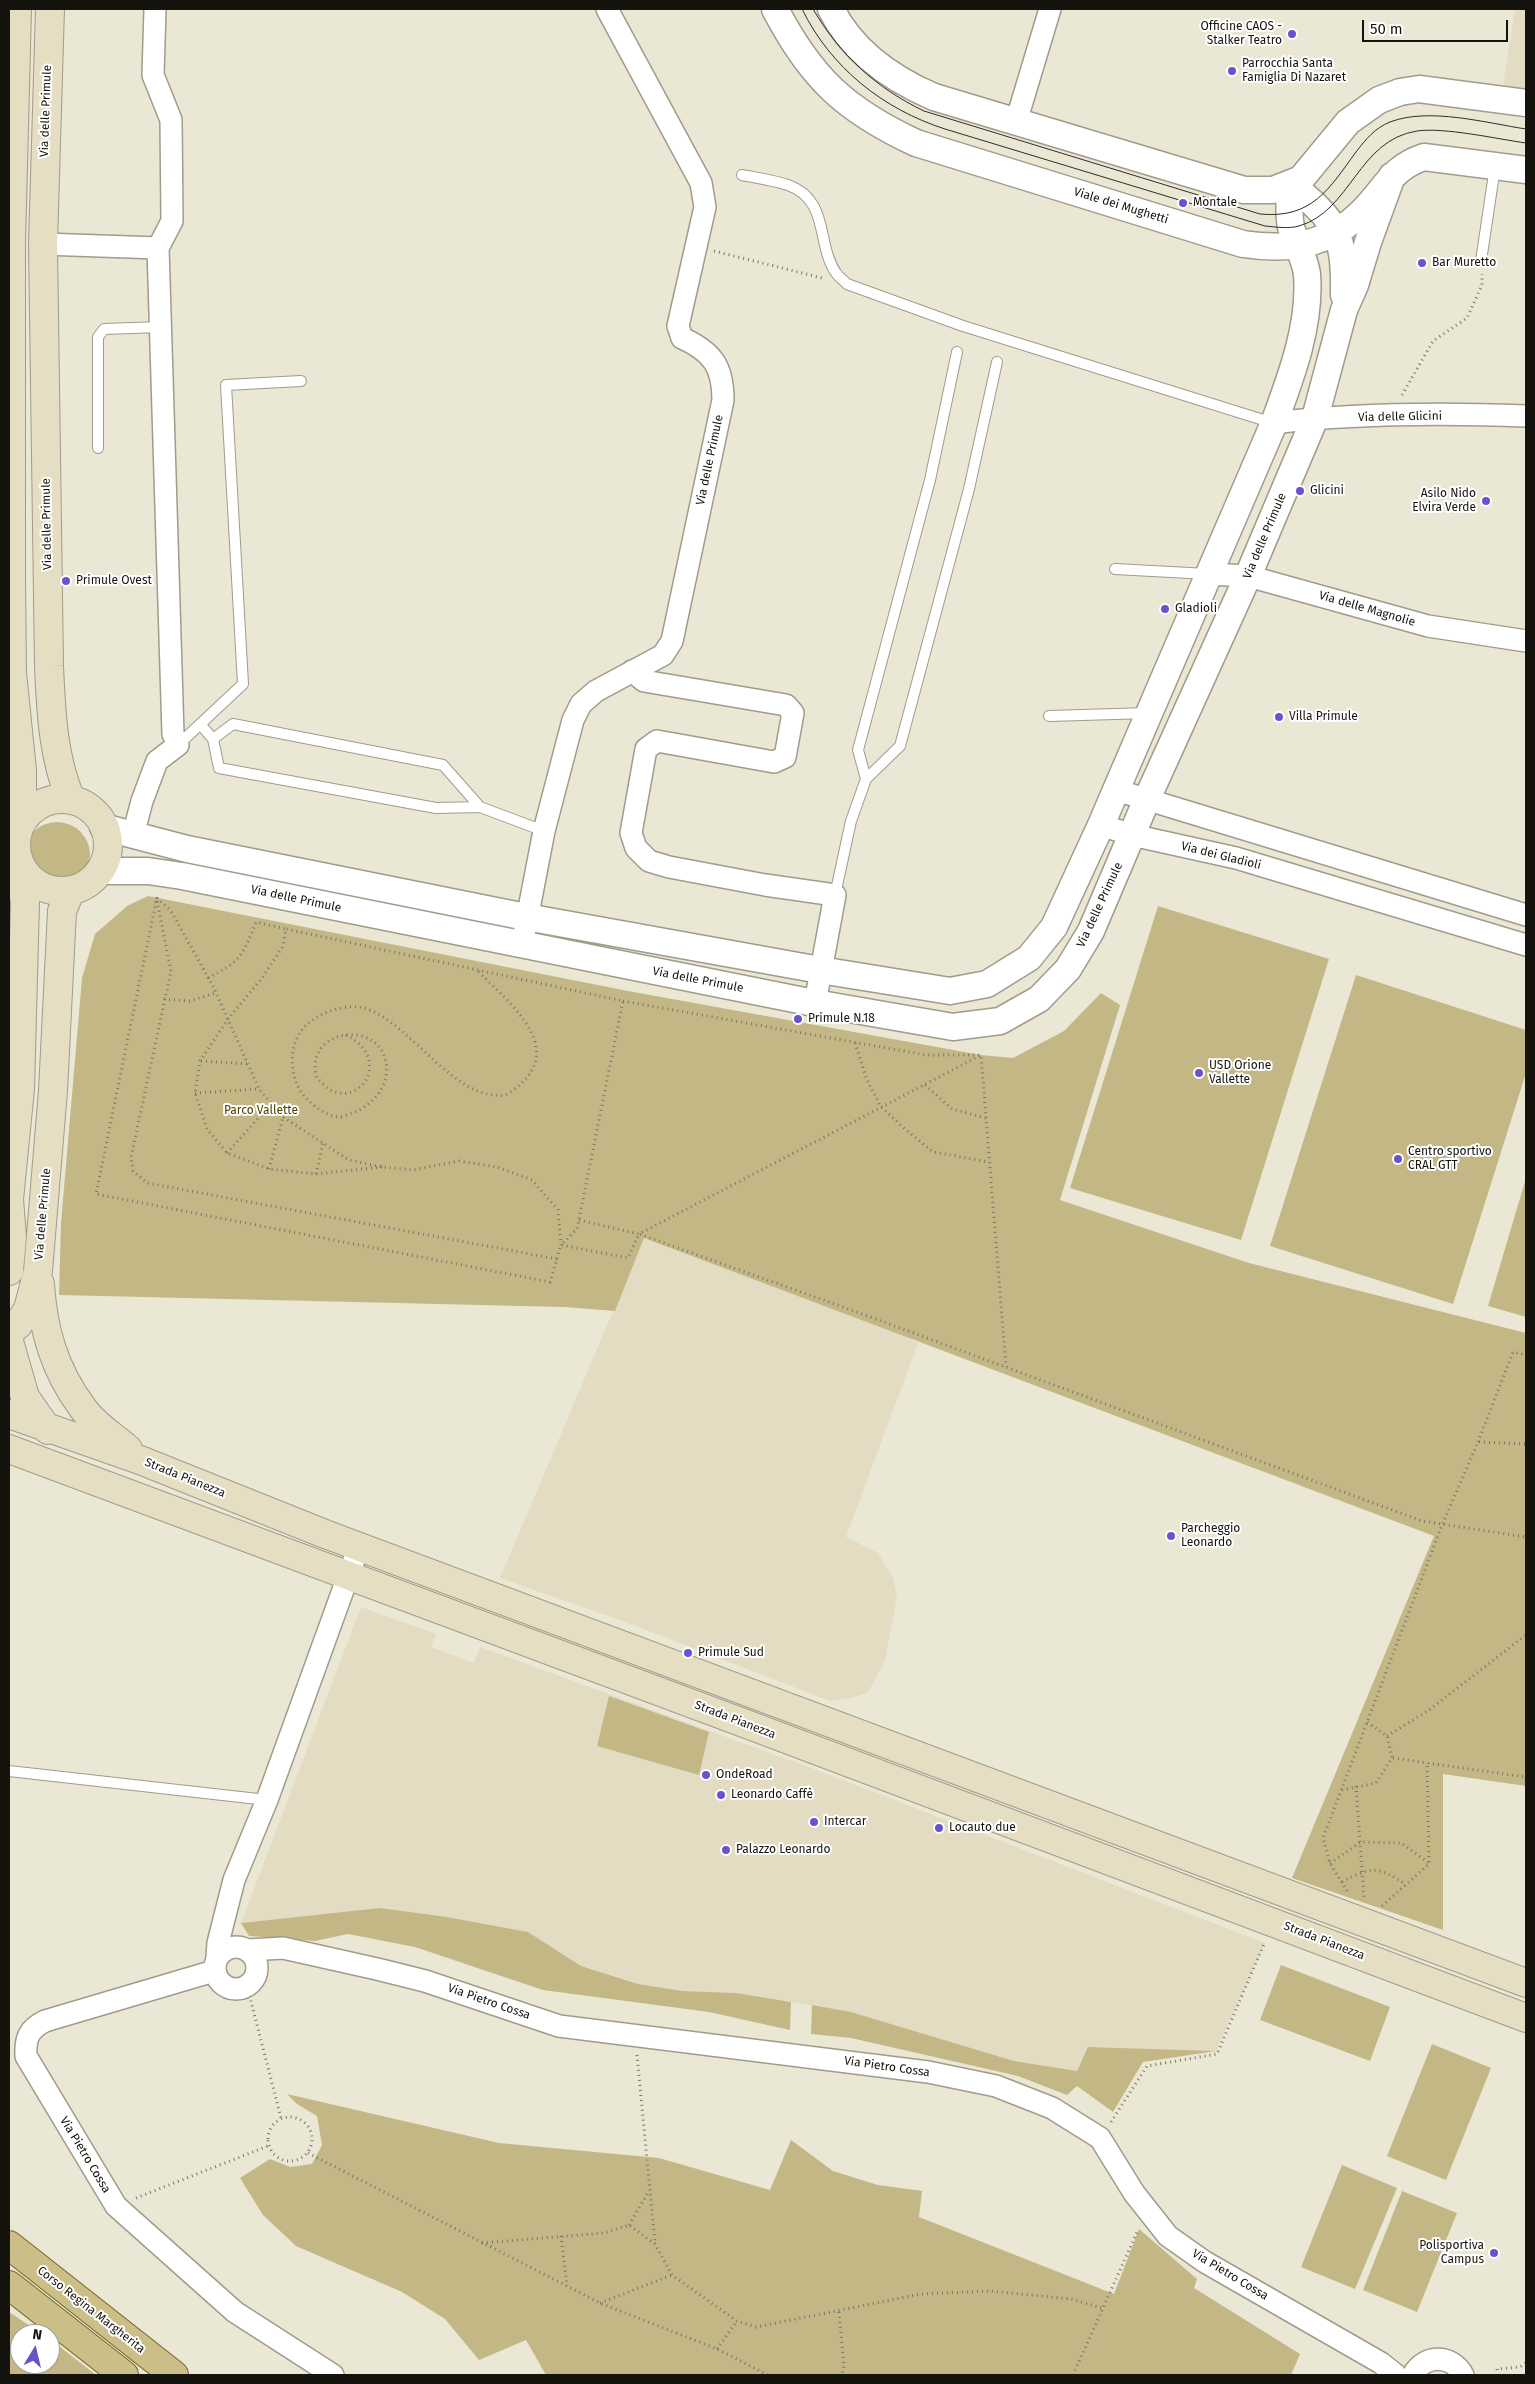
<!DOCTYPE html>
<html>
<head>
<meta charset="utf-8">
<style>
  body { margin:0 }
  #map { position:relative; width:1535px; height:2384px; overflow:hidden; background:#ebe7d5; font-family:"Fira Sans",sans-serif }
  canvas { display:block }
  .frame { position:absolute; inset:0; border:10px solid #15130d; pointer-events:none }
  .north { position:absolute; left:10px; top:2324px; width:50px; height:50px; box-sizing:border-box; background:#fff; border:1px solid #a1a19e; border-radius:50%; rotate:9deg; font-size:14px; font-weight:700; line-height:20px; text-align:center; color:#15130d }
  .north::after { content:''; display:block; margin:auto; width:18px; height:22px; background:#6853cc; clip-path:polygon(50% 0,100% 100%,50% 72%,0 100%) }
  .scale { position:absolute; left:1362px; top:20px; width:146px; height:22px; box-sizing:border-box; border:2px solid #15130d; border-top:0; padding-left:6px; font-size:15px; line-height:18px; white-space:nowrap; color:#15130d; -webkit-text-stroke:4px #fff; paint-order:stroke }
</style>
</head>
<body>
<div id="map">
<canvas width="1535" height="2384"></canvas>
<div class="frame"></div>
<div class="north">N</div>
<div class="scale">50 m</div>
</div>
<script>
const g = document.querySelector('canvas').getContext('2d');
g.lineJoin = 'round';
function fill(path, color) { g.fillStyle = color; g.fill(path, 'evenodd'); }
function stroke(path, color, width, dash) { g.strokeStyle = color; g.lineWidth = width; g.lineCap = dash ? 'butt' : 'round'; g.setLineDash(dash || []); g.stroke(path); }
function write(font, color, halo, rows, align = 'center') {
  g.font = font + ' "Fira Sans",sans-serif'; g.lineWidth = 4; g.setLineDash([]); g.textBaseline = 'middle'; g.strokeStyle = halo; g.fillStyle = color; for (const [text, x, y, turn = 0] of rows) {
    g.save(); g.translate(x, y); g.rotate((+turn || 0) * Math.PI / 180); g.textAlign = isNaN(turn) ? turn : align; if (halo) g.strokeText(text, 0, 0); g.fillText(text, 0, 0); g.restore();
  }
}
fill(new Path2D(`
  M 1515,9 L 1526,9 L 1526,103 L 1501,99 Z
  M 644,1238 L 895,1331 L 918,1343 L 846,1537 L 878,1553 L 893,1578 L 897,1597 L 885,1661 L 868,1692 L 851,1698 L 830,1701 L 623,1621 L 500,1578 Z
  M 361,1607 L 436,1634 L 431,1647 L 474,1663 L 480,1647 L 814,1769 L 1265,1943 L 1216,2051 L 1088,2047 L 1077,2071 L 1014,2061 L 851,2012 L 736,1993 L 682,1991 L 638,1984 L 581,1966 L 528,1932 L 447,1917 L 380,1908 L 241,1923 Z`), '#e3dcc3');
fill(new Path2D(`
  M24 855a33 33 0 1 1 66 0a33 33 0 1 1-66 0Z
  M 148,896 L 628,991 L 981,1055 L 1013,1058 L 1064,1031 L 1101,993 L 1120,1005 L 1060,1200 L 1249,1263 L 1526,1333 L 1526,1786 L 1443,1774 L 1443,1930 L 1292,1878 L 1434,1536 L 644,1238 L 615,1311 L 565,1307 L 59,1295 L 61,1223 L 82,978 L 95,934 L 127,906 Z
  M 1158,906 L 1329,959 L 1241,1240 L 1070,1188 Z
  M 1356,975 L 1526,1030 L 1526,1073 L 1453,1304 L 1270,1246 Z
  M 1526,1178 L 1526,1317 L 1488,1306 Z
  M 609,1696 L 709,1732 L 699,1775 L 597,1746 Z
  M 380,1908 L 447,1917 L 528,1932 L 581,1966 L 638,1984 L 682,1991 L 736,1993 L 791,2002 L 790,2030 L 709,2012 L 543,1990 L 415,1947 L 348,1934 L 315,1941 L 249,1936 L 241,1923 Z
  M 1281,1965 L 1390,2007 L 1370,2061 L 1260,2020 Z
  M 812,2005 L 851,2012 L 1014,2061 L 1077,2071 L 1088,2047 L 1216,2051 L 1143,2062 L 1113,2112 L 1077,2086 L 1067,2095 L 1018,2076 L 851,2038 L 811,2034 Z
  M 1432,2044 L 1491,2068 L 1446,2180 L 1387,2156 Z
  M 287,2094 L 499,2143 L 659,2158 L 770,2190 L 791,2140 L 833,2171 L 878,2185 L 922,2191 L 919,2217 L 1114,2294 L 1139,2229 L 1197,2279 L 1194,2288 L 1300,2354 L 1291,2375 L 546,2375 L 526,2340 L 479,2360 L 445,2319 L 402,2292 L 296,2246 L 263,2215 L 240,2178 L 270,2159 L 290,2167 L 312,2164 L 322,2145 L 317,2116 L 297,2104 Z
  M 1342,2165 L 1397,2188 L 1355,2289 L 1301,2267 Z
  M 1402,2191 L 1457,2213 L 1417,2312 L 1363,2290 Z
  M 9,2312 L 42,2334 L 20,2334 L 20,2364 L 50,2364 L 50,2339 L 96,2375 L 9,2375 Z`), '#c4b786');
const service = new Path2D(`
  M 742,175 C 757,178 773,180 788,185 C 830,200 816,244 836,273 C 839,277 843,280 847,284 L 963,326 L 1273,423
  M 1481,261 L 1495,167
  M 957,352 L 930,480 L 858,750 L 866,779 L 900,746 L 969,489 L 997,362
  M 98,448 L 98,337 L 104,329 L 161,327
  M 1115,569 L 1208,574
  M 1049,716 L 1148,713
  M 200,724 L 213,739
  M 213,739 L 219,768 L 436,808 L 480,807 L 544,831
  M 213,739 L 233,724 L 443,765 L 480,807
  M 178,745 L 243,684 L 226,385 L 301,381
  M 835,895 L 851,821 L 866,779
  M 9,1771 L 267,1800`);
const minor = new Path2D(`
  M 1016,122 L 1050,9
  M 43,244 L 158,248
  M 1274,423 C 1357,413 1443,413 1526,416
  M 1209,574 L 1248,576 L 1428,626 L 1526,641
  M 632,671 L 644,681 L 786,705 L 793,713 L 785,757 L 774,762 L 657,741 L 646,749 L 631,833 L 636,848 L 649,861 L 669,867 L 765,885 L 835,895 L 815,1003
  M 1116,790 L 1526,915
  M 1101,825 L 1132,835 L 1236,858 L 1526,945
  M 133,835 L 142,801 L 157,761 L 178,745 L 173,734 L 158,248 L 172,221 L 171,120 L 153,75 L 155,9
  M 522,945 L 544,831 L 573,720 L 581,704 L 596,691 L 663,655 L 672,641 L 723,400 C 723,367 713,352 682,338 L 678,326 L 705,207 L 701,183 L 607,9
  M215 1968a21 21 0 1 1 42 0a21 21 0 1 1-42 0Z
  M 248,1950 L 283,1948 L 377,1969 L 425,1981 L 559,2026 L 928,2072 L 996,2086 L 1052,2108 L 1100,2138 L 1134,2193 L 1168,2236 L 1205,2262 L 1381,2363 L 1396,2375
  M 217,1957 L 218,1943 L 234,1880 L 267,1800 L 359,1546
  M 214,1971 L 45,2021 C 29,2029 25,2038 26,2056 L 116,2206 L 235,2312 L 333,2375
  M 1413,2375 C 1424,2354 1452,2354 1463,2375`);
const tertiary = new Path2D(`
  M 775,9 C 811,78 845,110 916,143 L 1243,244 C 1295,252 1337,243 1372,201 C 1389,181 1397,166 1424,157 L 1526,170
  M 831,9 C 852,51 892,79 934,97 L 1244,190 L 1273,190 L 1301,179 L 1348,122 L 1379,100 L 1400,92 L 1419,89 L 1526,103
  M 1290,184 C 1337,221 1345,235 1344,295
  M 103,827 L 187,849 L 526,917 L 820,970 L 950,991 L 987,984 L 1029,958 L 1054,927 L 1101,825 L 1274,423 C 1291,377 1311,325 1307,274 C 1305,258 1295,242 1291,227 C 1288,213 1290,198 1290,184
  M 99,871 L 148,871 L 182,876 L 809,1002 L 953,1027 L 1000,1021 L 1039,999 L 1068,969 L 1091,931 L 1147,799 L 1248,576 L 1315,418 L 1344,310 L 1355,285 L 1368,242 L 1392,176`);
const secondary = new Path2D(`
  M 17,9 L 11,244 L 11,573 L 12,673 L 22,770 L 22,821
  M 50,9 L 43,244 L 49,666 C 51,712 53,758 71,800
  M16 845a46 46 0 1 1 92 0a46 46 0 1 1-92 0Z
  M 9,1199 L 20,1089 L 25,903 L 19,863
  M 9,1271 L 12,1237 L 9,1199
  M 40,1284 C 43,1330 54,1369 82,1407 C 93,1424 113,1436 128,1449
  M 9,1332 L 18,1325 L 28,1309 L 38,1271 L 53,1091 L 62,911 L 71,890
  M 9,1341 L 25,1397 L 48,1430
  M 9,1414 L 140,1460 L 325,1534 L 1526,1983
  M 9,1449 L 749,1725 L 1526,2018`);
const primary = new Path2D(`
  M 9,2245 L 174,2375
  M 9,2285 L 124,2375`);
stroke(service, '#a09b8b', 12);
stroke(minor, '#a09b8b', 24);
stroke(tertiary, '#a09b8b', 29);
stroke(secondary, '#a09b8b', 30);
stroke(primary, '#756628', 30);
stroke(new Path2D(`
  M 714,251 L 822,278
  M 1402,395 L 1433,341 L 1467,318 L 1482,285 L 1482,274
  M 157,897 L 96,1194 L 550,1282 L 561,1245 L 628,1258 L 639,1234 L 854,1311 L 1422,1521 L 1526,1537
  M 157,898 L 171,911 L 214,988 L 259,1089 L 283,1117 L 349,1160 L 382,1167 L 413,1170 L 459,1161 L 497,1167 L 532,1180 L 558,1210 L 561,1245
  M 157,901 L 171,971 L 131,1157 L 133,1171 L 147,1183 L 557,1259
  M 208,978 C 241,961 243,955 256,922 L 286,929
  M 164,999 L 189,1001 L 216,993
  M 623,1001 L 926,1055 L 980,1055
  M 346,1035 C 397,1061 354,1115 323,1084 C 320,1081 317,1079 316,1075 C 307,1031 370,1021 384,1055 C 394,1081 375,1105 352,1113 C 349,1114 343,1117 340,1117 C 328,1117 316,1108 308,1100 C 290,1083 287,1051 301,1031 C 311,1017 331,1009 348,1007 C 395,1000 442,1090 493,1095 C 499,1095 504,1097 509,1093 C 572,1051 512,1006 477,970
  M 855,1043 L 867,1080 L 881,1107 L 905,1129 L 933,1152 L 989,1162
  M 201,1061 L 249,1064
  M 925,1085 L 952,1109 L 986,1118
  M 195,1093 L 259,1089
  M 227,1153 L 272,1103
  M 382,1167 L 316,1174 L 269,1169 L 227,1153 L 207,1129 L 195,1093 L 200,1061 L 228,1019 L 262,978 L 283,946 L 286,929 L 623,1001 L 577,1229 L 561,1245
  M 269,1169 L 283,1117
  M 316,1174 L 323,1143
  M 579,1220 L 639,1234 L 981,1055 L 1006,1367
  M 1478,1442 L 1513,1352 L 1526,1355
  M 1387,1736 L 1429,1710 L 1526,1635
  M 1393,1758 L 1427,1763
  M 1356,1786 L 1364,1898
  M 1342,1790 L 1376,1783 L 1392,1758 L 1387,1736 L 1367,1722
  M 1330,1863 L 1361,1842 L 1401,1843 L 1429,1863
  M 1342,1882 C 1369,1867 1379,1865 1406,1885
  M 1347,1891 L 1330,1863 L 1323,1838 L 1442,1525 L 1478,1442 L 1526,1444
  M 1382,1906 L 1429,1864 L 1427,1763 L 1526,1777
  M 247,1986 L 281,2118
  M 637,2055 L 655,2243
  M268 2139a22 22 0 1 1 44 0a22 22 0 1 1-44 0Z
  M 1111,2122 L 1147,2066 L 1217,2054 L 1264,1944
  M 308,2153 L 600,2303 L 717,2349 L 768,2375
  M 136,2198 L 268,2146
  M 629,2225 L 649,2191
  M 561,2236 L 567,2286
  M 482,2243 L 604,2233 L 629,2225 L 655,2244 L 672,2275 L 737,2321 L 756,2327 L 921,2294 L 990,2291 L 1071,2299 L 1102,2308
  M 600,2303 L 672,2275
  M 839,2312 L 844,2366 L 842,2375
  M 717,2349 L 737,2321
  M 1073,2375 L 1138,2230
  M 1498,2375 L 1497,2369 L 1520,2367 L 1526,2363`), '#79766b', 3, [1, 4]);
stroke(service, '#fff', 10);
stroke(minor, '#fff', 21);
stroke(tertiary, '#fff', 26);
stroke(secondary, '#e5dec3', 28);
stroke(primary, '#cbbe87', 28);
stroke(new Path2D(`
  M 802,9 C 831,68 883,109 945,129 L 1265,226 C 1276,227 1288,229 1299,226 C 1351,211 1358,140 1417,131 C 1444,127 1497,139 1526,143
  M 813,9 C 840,55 876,88 924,111 L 1260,214 C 1312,219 1329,189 1356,152 C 1366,139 1375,128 1390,122 C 1429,107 1486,123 1526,129`), '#2f2c25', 1);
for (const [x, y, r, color] of [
  [1292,34,5,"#6853cc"],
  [1232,71,5,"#6853cc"],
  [1183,203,5,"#6853cc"],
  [1422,263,5,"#6853cc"],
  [1300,491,5,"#6853cc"],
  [1486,501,5,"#6853cc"],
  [66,581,5,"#6853cc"],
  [1165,609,5,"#6853cc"],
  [1279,717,5,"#6853cc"],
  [798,1019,5,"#6853cc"],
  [1199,1073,5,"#6853cc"],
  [1398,1159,5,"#6853cc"],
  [1171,1536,5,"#6853cc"],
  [688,1653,5,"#6853cc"],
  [706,1775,5,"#6853cc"],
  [721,1795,5,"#6853cc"],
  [814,1822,5,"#6853cc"],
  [939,1828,5,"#6853cc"],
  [726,1850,5,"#6853cc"],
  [1494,2253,5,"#6853cc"]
]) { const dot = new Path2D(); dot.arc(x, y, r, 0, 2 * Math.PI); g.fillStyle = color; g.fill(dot); stroke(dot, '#fff', 2); }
write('12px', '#15130d', '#fff', [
  ["Officine CAOS -",1282,27,"right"],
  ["Stalker Teatro",1282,41,"right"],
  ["Parrocchia Santa",1242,64],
  ["Famiglia Di Nazaret",1242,78],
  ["Montale",1193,203],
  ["Bar Muretto",1432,263],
  ["Glicini",1310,491],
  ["Asilo Nido",1476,494,"right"],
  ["Elvira Verde",1476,508,"right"],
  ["Primule Ovest",76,581],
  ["Gladioli",1175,609],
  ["Villa Primule",1289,717],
  ["Primule N.18",808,1019],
  ["USD Orione",1209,1066],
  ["Vallette",1209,1080],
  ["Centro sportivo",1408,1152],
  ["CRAL GTT",1408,1166],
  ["Parcheggio",1181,1529],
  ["Leonardo",1181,1543],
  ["Primule Sud",698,1653],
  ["OndeRoad",716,1775],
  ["Leonardo Caffè",731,1795],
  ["Intercar",824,1822],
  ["Locauto due",949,1828],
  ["Palazzo Leonardo",736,1850],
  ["Polisportiva",1484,2246,"right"],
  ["Campus",1484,2260,"right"]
], 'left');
write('12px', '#15130d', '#fff', [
  ["Via delle Primule",46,111,-88],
  ["Viale dei Mughetti",1121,206,17],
  ["Via delle Glicini",1400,417,-1],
  ["Via delle Primule",710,460,-78],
  ["Via delle Primule",47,524,-91],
  ["Via delle Primule",1265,536,-67],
  ["Via delle Magnolie",1367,609,16],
  ["Via dei Gladioli",1221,856,14],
  ["Via delle Primule",296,899,12],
  ["Via delle Primule",1100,905,-65],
  ["Via delle Primule",698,980,11],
  ["Via delle Primule",43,1214,-85],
  ["Strada Pianezza",185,1478,22],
  ["Strada Pianezza",735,1720,21],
  ["Strada Pianezza",1324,1941,21],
  ["Via Pietro Cossa",489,2002,19],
  ["Via Pietro Cossa",887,2067,8],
  ["Via Pietro Cossa",85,2155,59],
  ["Via Pietro Cossa",1230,2275,31],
  ["Corso Regina Margherita",91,2310,38]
]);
write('12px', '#4f4001', '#fff', [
  ["Parco Vallette",261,1111]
]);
</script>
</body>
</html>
